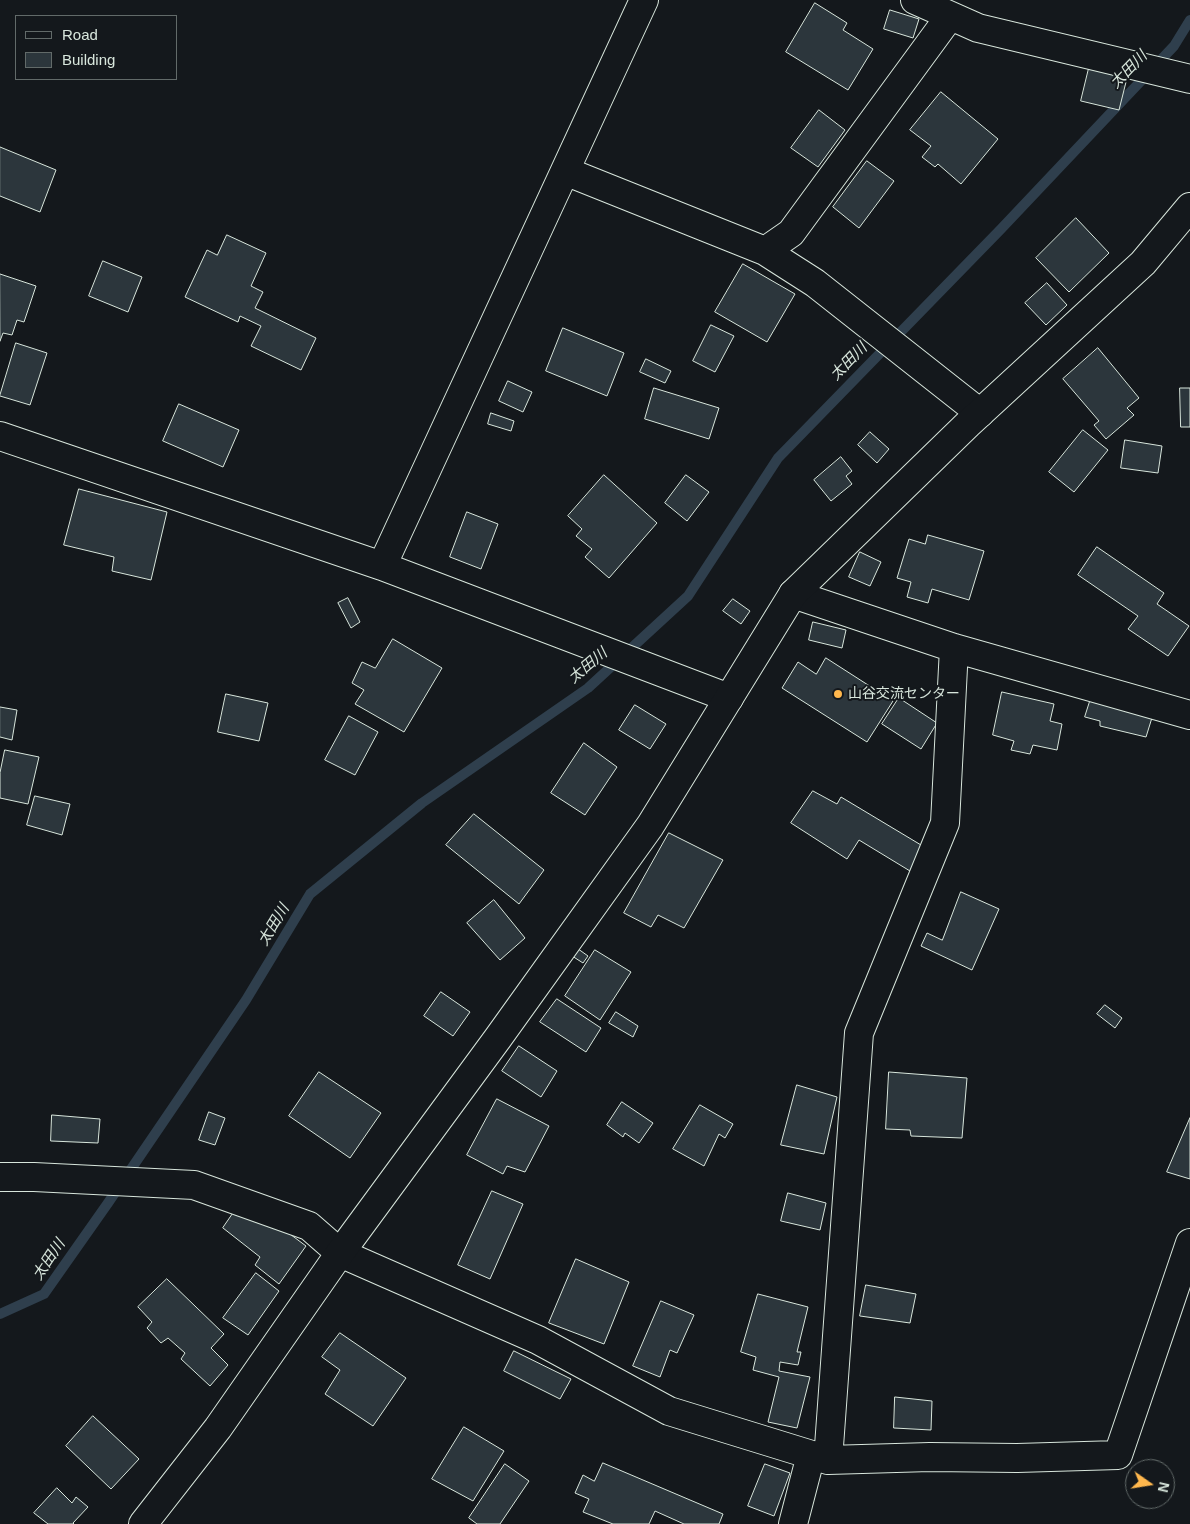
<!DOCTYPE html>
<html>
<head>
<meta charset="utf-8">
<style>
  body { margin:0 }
  #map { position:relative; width:1190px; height:1524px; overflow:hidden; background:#14181c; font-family:Arial,sans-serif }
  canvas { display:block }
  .legend { position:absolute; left:15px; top:15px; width:162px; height:65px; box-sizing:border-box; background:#14181c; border:1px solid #626a69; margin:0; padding:6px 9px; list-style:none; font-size:15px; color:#d8e6dc }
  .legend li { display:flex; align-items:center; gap:10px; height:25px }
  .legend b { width:25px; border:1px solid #626a69 }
  .north { position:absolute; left:1125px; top:1459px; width:50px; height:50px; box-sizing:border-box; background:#14181c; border:1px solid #626a69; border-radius:50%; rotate:103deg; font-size:14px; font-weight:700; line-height:20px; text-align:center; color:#d8e6dc }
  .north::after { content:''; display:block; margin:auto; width:18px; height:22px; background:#ffb74d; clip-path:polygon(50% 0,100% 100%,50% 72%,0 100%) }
</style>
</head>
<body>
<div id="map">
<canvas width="1190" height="1524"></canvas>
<ul class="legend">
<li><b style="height:6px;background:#14181c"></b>Road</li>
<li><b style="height:14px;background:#2c363c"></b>Building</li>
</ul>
<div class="north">N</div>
</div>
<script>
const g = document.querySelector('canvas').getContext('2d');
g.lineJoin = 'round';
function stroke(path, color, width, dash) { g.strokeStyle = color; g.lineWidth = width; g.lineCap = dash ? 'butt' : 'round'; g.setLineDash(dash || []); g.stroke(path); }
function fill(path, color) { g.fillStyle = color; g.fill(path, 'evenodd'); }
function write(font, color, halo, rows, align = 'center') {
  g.font = font + ' Arial,"Noto Sans JP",sans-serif'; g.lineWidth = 4; g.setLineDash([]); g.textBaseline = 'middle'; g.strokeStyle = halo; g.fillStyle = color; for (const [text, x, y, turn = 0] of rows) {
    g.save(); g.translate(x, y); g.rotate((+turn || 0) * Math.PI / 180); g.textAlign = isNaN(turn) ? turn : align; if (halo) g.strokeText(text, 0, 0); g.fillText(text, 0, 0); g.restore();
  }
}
stroke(new Path2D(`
  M 0,1314 L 44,1294 L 108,1203 L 246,1000 L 310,894 L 422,803 L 588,688 L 688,596 L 778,458 L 1001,229 L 1174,46 L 1190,20`), '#2f3f4d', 10);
const building = new Path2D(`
  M 815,3 L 847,23 L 843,30 L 873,49 L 848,90 L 786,52 Z
  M 890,10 L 919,19 L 913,38 L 884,29 Z
  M 1090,64 L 1128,74 L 1119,110 L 1081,101 Z
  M 941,92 L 998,139 L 961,184 L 938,164 L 935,167 L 922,157 L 931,146 L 910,130 Z
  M 819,110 L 845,130 L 818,167 L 791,148 Z
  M 0,147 L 56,170 L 40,212 L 0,196 Z
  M 867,161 L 894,181 L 859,228 L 833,207 Z
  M 1076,218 L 1109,253 L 1069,292 L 1036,258 Z
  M 227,235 L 266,253 L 251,286 L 263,292 L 255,308 L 316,338 L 301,370 L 251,346 L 261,326 L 240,316 L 238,322 L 185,297 L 207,250 L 217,255 Z
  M 103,261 L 142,277 L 128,312 L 89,296 Z
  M 743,264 L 795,294 L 767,342 L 715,312 Z
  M 0,274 L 36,286 L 24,322 L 17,320 L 12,335 L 3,333 L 0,341 Z
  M 1047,283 L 1067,305 L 1046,325 L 1025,303 Z
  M 711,325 L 734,336 L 715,372 L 693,361 Z
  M 563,328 L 624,353 L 607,396 L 546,371 Z
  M 16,343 L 47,353 L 30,405 L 0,396 Z
  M 1098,348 L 1139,398 L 1127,408 L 1134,415 L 1106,439 L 1094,425 L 1099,421 L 1063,379 Z
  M 646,359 L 671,371 L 665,383 L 640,372 Z
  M 508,381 L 532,392 L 523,412 L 499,401 Z
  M 654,388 L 719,408 L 709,439 L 645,419 Z
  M 1180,388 L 1190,388 L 1190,427 L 1181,427 Z
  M 179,404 L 239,430 L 223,467 L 163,441 Z
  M 491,413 L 514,421 L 511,431 L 488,424 Z
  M 1083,430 L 1108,450 L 1074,492 L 1049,472 Z
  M 870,432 L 889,449 L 877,463 L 858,445 Z
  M 1125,440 L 1162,446 L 1158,473 L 1121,468 Z
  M 841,457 L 852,471 L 846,476 L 852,484 L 831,501 L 814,480 Z
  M 604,475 L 657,523 L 609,578 L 585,557 L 592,549 L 576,536 L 582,529 L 568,516 Z
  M 686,475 L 709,492 L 687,521 L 665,503 Z
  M 79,489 L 167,512 L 151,580 L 112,571 L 114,557 L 64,545 Z
  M 467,512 L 498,524 L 481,569 L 450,557 Z
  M 928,535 L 984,551 L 969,600 L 932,589 L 928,603 L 907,597 L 911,582 L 897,578 L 909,539 L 925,544 Z
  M 1097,547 L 1164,593 L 1157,604 L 1189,626 L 1168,656 L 1128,629 L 1138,616 L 1078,575 Z
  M 860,552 L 881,562 L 870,586 L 849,577 Z
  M 348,598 L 360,622 L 351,628 L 338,603 Z
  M 733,599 L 750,611 L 741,624 L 723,611 Z
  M 813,622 L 846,630 L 842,648 L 809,640 Z
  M 393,639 L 442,668 L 404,732 L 355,704 L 364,690 L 352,683 L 362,662 L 375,668 Z
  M 826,658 L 893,701 L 867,742 L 782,688 L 798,662 L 816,674 Z
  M 1002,692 L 1054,704 L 1050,721 L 1062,724 L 1057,750 L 1033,745 L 1030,754 L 1011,750 L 1014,741 L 993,735 Z
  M 1093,692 L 1155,708 L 1146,737 L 1100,726 L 1100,721 L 1085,717 Z
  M 226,694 L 268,703 L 259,741 L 218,732 Z
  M 899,698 L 937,723 L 921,749 L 882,724 Z
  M 635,705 L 666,724 L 650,749 L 619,730 Z
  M 0,707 L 17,710 L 12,740 L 0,737 Z
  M 349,716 L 378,732 L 355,775 L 325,760 Z
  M 584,743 L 617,767 L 585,815 L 551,793 Z
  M 5,750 L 39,757 L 28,804 L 0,798 L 0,773 Z
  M 813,791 L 837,804 L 841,797 L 926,848 L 910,871 L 859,840 L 847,859 L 791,823 Z
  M 35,796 L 70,804 L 62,835 L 27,825 Z
  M 474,814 L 544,870 L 519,904 L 446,845 Z
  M 669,833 L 723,860 L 684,928 L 658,915 L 651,927 L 624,913 Z
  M 961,892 L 999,909 L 972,970 L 921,946 L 927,933 L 942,940 Z
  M 494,900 L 525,938 L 500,960 L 467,923 Z
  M 574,946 L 588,956 L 583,963 L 569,954 Z
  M 595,950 L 631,972 L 600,1020 L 565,996 Z
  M 441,992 L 470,1012 L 453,1036 L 424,1016 Z
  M 557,999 L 601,1028 L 586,1052 L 540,1022 Z
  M 1105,1005 L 1122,1018 L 1115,1028 L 1097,1014 Z
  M 616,1012 L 638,1026 L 633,1037 L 609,1023 Z
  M 519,1046 L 557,1071 L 541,1097 L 502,1071 Z
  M 319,1072 L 381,1113 L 350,1158 L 289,1116 Z
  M 889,1072 L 967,1078 L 962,1138 L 911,1136 L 910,1130 L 886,1129 Z
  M 797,1085 L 837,1097 L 824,1154 L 781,1145 Z
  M 497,1099 L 549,1126 L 525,1172 L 507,1166 L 503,1174 L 467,1155 Z
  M 622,1102 L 653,1123 L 639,1143 L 625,1133 L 623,1137 L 607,1125 Z
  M 700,1105 L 733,1124 L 725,1138 L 719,1134 L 704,1166 L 673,1149 Z
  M 209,1112 L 225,1118 L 215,1145 L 199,1140 Z
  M 52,1115 L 100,1119 L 98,1143 L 51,1141 Z
  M 1190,1118 L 1190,1179 L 1167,1172 Z
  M 492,1191 L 523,1204 L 490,1279 L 458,1265 Z
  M 788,1193 L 826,1203 L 820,1230 L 781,1221 Z
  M 243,1199 L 306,1246 L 279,1284 L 255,1265 L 260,1257 L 223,1228 Z
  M 576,1259 L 629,1282 L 604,1344 L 549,1323 Z
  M 256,1273 L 279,1291 L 248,1335 L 223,1318 Z
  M 167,1279 L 224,1334 L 211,1348 L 228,1365 L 210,1386 L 181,1359 L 185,1353 L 168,1338 L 161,1343 L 147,1328 L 152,1322 L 138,1307 Z
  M 866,1285 L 916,1294 L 910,1323 L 860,1316 Z
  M 758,1294 L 808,1307 L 797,1352 L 801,1352 L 798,1365 L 780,1362 L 779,1371 L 810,1377 L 797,1428 L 768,1422 L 779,1377 L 753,1370 L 756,1357 L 741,1352 Z
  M 661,1301 L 694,1315 L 677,1353 L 670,1350 L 660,1377 L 633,1366 Z
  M 340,1333 L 406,1378 L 373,1426 L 325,1394 L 340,1370 L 322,1357 Z
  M 514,1351 L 571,1379 L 560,1399 L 504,1371 Z
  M 895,1397 L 932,1401 L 931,1430 L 894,1428 Z
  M 93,1416 L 139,1459 L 111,1489 L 66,1446 Z
  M 464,1427 L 504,1451 L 473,1501 L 432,1479 Z
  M 603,1463 L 723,1514 L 719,1524 L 684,1524 L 655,1511 L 649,1524 L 613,1524 L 583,1512 L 589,1499 L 575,1493 L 583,1475 L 594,1481 Z
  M 505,1464 L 529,1481 L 500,1524 L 477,1524 L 469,1518 Z
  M 765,1464 L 790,1473 L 774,1516 L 748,1506 Z
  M 57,1488 L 72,1503 L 76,1497 L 88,1507 L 73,1523 L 74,1524 L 48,1524 L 34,1513 Z`);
fill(building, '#2c363c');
stroke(building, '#d8e6dc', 1);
const minor = new Path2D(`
  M 915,0 L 978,28 L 1190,79
  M 565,171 L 765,251 L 791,233 L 950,16
  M 765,251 L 815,283 L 980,413
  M 0,436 L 382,566 L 729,698
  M 382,566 L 644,0
  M 793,594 L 954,648 L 1190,715
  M 0,1177 L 34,1177 L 194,1185 L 309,1226 L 340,1253 L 538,1340 L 669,1411 L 828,1460 L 930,1457 L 1017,1458 L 1118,1455 L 1190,1243
  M 828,1460 L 859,1033 L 945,823 L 954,648
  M 793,1524 L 811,1455`);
const major = new Path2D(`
  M 143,1524 L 218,1428 L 340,1253 L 498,1038 L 650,826 L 793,594 L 968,424 L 1143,263 L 1190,207`);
stroke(minor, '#d8e6dc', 30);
stroke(major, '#d8e6dc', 30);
stroke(minor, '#14181c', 28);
stroke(major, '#14181c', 28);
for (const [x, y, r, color] of [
  [838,694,5,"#ffb74d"]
]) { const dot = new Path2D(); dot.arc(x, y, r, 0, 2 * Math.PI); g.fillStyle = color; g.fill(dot); stroke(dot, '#14181c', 2); }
write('14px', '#d8e6dc', '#14181c', [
  ["山谷交流センター",848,694]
], 'left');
write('italic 15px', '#d8e6dc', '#14181c', [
  ["太田川",1129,70,-46],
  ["太田川",849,362,-46],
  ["太田川",588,666,-40],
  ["太田川",274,925,-59],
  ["太田川",49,1260,-56]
]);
</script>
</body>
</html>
